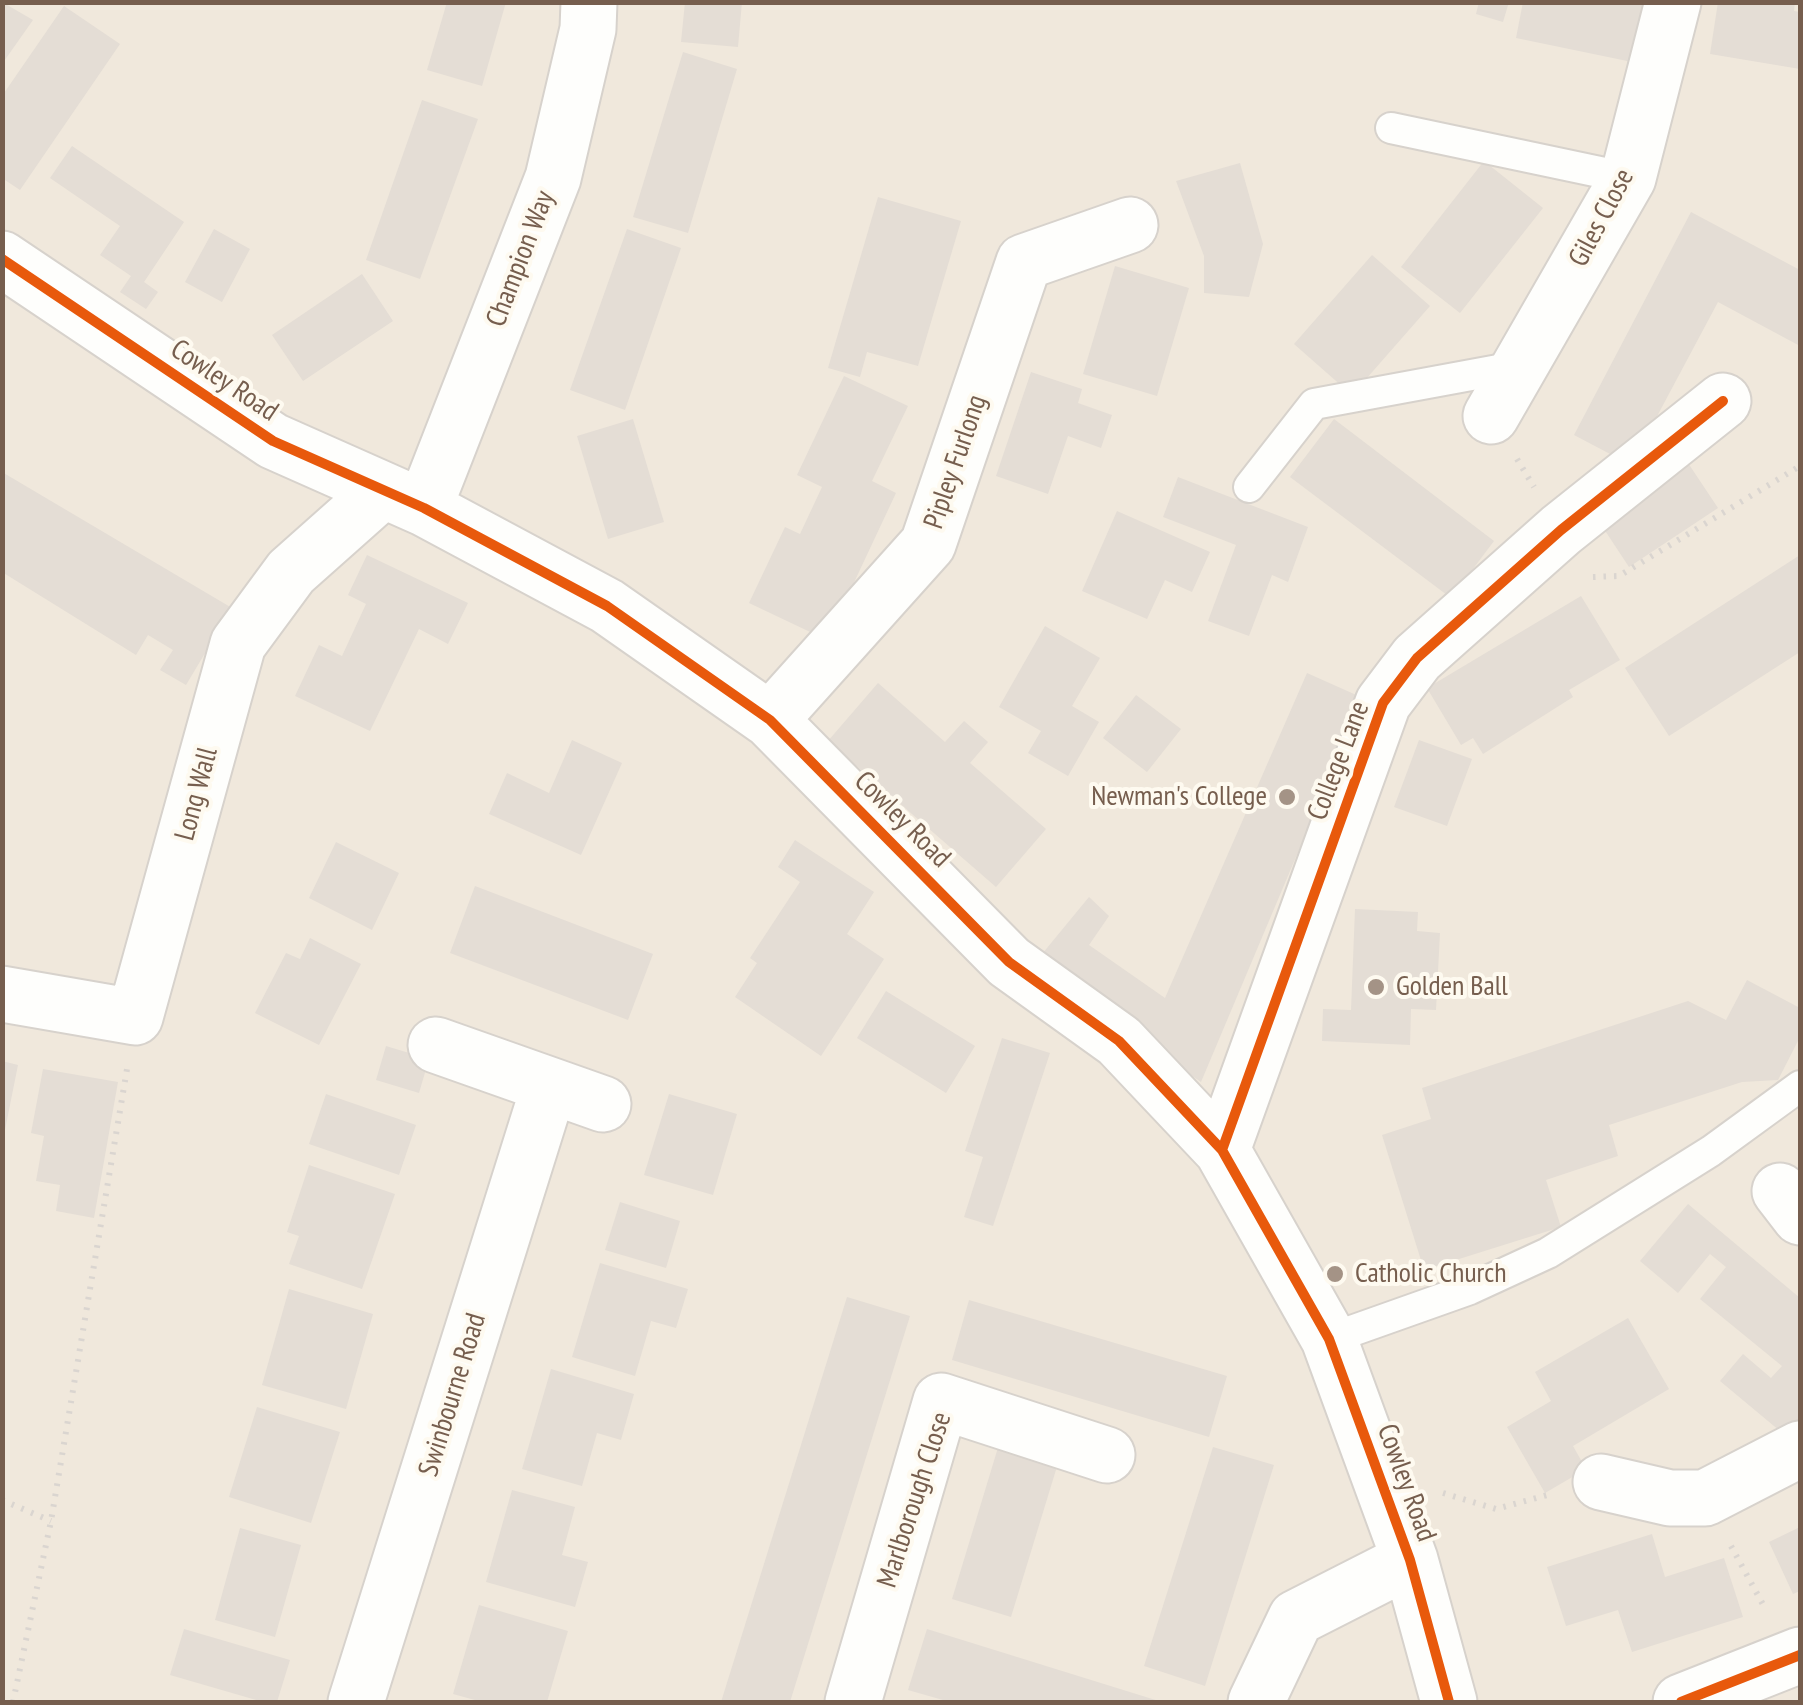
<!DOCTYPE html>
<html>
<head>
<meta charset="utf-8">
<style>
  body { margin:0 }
  #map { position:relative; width:1803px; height:1705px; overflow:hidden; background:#f8f5ee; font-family:"PT Sans Narrow",sans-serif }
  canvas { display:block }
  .frame { position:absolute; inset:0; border:5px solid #765e4e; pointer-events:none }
</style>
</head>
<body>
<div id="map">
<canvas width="1803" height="1705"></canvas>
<div class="frame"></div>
</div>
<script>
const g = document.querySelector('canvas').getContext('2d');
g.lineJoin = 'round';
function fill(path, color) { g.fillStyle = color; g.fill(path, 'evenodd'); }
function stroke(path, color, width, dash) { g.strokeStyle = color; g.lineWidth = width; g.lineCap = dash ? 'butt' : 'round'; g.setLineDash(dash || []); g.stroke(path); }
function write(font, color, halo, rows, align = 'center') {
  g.font = font + ' "PT Sans Narrow",sans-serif'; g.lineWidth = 8; g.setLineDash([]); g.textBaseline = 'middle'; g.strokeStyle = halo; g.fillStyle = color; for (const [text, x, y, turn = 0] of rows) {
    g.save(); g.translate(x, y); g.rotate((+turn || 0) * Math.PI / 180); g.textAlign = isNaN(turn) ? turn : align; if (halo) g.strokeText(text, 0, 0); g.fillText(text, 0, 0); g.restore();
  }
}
fill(new Path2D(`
  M 3,3 L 1800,3 L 1800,1702 L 3,1702 Z`), '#f0e8dc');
fill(new Path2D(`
  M 2,2 L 33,20 L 2,64 Z
  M 447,2 L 506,2 L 482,86 L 427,70 Z
  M 685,2 L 742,2 L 738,47 L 681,42 Z
  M 1479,2 L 1509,2 L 1503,22 L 1476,14 Z
  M 1523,2 L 1644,2 L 1632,62 L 1516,38 Z
  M 1718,2 L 1795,2 L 1794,11 L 1800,12 L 1800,69 L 1710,54 Z
  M 64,6 L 120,44 L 20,190 L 2,178 L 2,96 Z
  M 683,52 L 737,69 L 688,233 L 633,217 Z
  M 422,100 L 478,119 L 420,279 L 366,260 Z
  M 72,146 L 184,222 L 144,282 L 158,292 L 146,309 L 120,292 L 131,276 L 100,255 L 120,226 L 50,178 Z
  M 1484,161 L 1543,208 L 1460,313 L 1401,267 Z
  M 1240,163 L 1263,244 L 1249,297 L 1204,293 L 1204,256 L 1176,181 Z
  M 878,197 L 961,221 L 918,366 L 867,352 L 860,377 L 828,368 Z
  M 1691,212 L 1800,270 L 1800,346 L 1718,302 L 1631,465 L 1574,435 Z
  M 214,229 L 250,249 L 222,302 L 185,282 Z
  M 627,229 L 681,248 L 625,410 L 570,390 Z
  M 1372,255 L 1430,306 L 1352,395 L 1294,344 Z
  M 1115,266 L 1189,288 L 1157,396 L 1083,374 Z
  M 362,274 L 393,321 L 303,381 L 272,335 Z
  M 1031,372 L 1082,389 L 1078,403 L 1112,415 L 1101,448 L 1068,436 L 1048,494 L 996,476 Z
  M 844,376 L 908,406 L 872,481 L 896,493 L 827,640 L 749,603 L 785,527 L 800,534 L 822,487 L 797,475 Z
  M 633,419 L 664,522 L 608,539 L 577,436 Z
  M 1334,419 L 1494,541 L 1451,598 L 1290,477 Z
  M 1688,463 L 1718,508 L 1629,567 L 1600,523 Z
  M 2,472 L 232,608 L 186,685 L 160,670 L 173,650 L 148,635 L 136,655 L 2,572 Z
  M 1178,477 L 1308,527 L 1288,582 L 1272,575 L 1249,636 L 1208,621 L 1236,545 L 1163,517 Z
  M 1117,511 L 1210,552 L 1192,592 L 1165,580 L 1147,619 L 1082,591 Z
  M 367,555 L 468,603 L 448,644 L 419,629 L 370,731 L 295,696 L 319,645 L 342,656 L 366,604 L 348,595 Z
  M 1800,555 L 1800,652 L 1669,736 L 1625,668 Z
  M 1581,596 L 1620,660 L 1569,690 L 1573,697 L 1483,754 L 1473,738 L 1461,745 L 1427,688 Z
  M 1045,626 L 1100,658 L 1072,706 L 1099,722 L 1068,776 L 1028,753 L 1041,731 L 999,707 Z
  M 1307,673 L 1363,698 L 1201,1082 L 1033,965 L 1089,897 L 1109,916 L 1089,945 L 1165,998 Z
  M 878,683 L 945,742 L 964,721 L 988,742 L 970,763 L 1046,829 L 996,887 L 828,741 Z
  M 1136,695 L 1181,729 L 1147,772 L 1103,738 Z
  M 572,740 L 622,763 L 581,855 L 489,814 L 507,773 L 549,793 Z
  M 1419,740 L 1472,759 L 1447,826 L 1394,807 Z
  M 795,840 L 874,892 L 847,934 L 884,959 L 821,1056 L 735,997 L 757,963 L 750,958 L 800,882 L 778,867 Z
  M 336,842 L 399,873 L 372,930 L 309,898 Z
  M 475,886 L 653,954 L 628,1020 L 450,953 Z
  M 1355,909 L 1418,912 L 1417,931 L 1440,933 L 1436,1010 L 1411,1009 L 1410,1045 L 1322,1041 L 1323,1009 L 1351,1010 Z
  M 310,938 L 361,964 L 319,1045 L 255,1013 L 286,953 L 300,959 Z
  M 1747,980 L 1800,1008 L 1800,1037 L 1778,1080 L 1742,1082 L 1609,1125 L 1618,1156 L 1546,1180 L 1561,1227 L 1424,1270 L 1382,1135 L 1431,1119 L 1422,1088 L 1688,1001 L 1726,1020 Z
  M 886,991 L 975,1046 L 946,1093 L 857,1038 Z
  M 1002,1038 L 1050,1053 L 993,1226 L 964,1217 L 983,1157 L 965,1151 Z
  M 386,1046 L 429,1059 L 419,1093 L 376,1080 Z
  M 2,1061 L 18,1065 L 4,1135 L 2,1135 Z
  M 43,1069 L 118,1082 L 94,1218 L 56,1211 L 60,1185 L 36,1181 L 44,1136 L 31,1133 Z
  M 326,1094 L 416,1125 L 399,1175 L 309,1144 Z
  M 669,1094 L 737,1114 L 713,1195 L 644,1175 Z
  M 309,1165 L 395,1194 L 362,1289 L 289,1264 L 299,1236 L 287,1232 Z
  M 620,1202 L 680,1221 L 666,1268 L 605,1250 Z
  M 1688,1204 L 1800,1298 L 1800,1431 L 1792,1441 L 1720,1381 L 1743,1354 L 1771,1378 L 1782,1366 L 1700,1299 L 1726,1267 L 1710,1254 L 1678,1293 L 1640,1261 Z
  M 600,1263 L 688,1289 L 676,1328 L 651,1321 L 635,1376 L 572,1357 Z
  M 289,1289 L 373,1314 L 346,1409 L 262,1385 Z
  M 847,1297 L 910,1316 L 790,1702 L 721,1702 Z
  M 969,1300 L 1227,1376 L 1209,1437 L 952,1360 Z
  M 1628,1318 L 1669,1389 L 1573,1446 L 1586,1469 L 1545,1493 L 1507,1427 L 1551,1401 L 1535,1372 Z
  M 551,1369 L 634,1394 L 621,1440 L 597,1433 L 582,1486 L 522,1469 Z
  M 257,1407 L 340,1432 L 311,1523 L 229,1497 Z
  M 1000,1441 L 1059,1460 L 1011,1617 L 952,1599 Z
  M 1213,1447 L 1274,1465 L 1205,1686 L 1144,1666 Z
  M 512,1490 L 575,1507 L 562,1555 L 588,1562 L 575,1607 L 486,1582 Z
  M 1800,1527 L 1800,1591 L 1793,1594 L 1769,1542 Z
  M 240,1528 L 301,1545 L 275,1637 L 215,1620 Z
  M 1652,1534 L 1665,1577 L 1724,1558 L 1743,1617 L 1632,1652 L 1618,1610 L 1566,1626 L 1547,1567 Z
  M 479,1605 L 568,1631 L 547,1702 L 482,1702 L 453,1694 Z
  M 184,1629 L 290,1660 L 277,1702 L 263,1702 L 170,1675 Z
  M 927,1629 L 1162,1702 L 950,1702 L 908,1690 Z`), '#e4ddd5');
const lane = new Path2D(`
  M 1391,128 L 1628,178
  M 1249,487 L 1314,404 L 1520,366
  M 1329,1339 L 1470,1289 L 1548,1253 L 1711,1151 L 1800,1086`);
const street = new Path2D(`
  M 2,259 L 273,441 L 424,508 L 607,606 L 770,720 L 1009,962 L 1119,1041 L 1222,1150 L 1329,1339 L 1410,1560 L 1449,1702
  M 1491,416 L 1628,178 L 1673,2
  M 424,508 L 553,178 L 588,29 L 589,2
  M 770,720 L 928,544 L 1024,262 L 1130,225
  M 2,994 L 135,1017 L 238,644 L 291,572 L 381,492
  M 436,1045 L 603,1104
  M 1222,1150 L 1383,703 L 1417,658 L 1561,530 L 1723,401
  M 1780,1191 L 1800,1217
  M 1601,1482 L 1670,1498 L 1705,1498 L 1800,1449
  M 356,1702 L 549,1087
  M 853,1702 L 941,1401 L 1107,1455
  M 1256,1702 L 1296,1618 L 1410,1560
  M 1681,1702 L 1800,1655`);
stroke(lane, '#d7d2cc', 34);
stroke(street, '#d7d2cc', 59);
stroke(new Path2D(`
  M 1517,459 L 1534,487
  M 1593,577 L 1619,576 L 1800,466
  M 1443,1493 L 1496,1509 L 1551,1494
  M 2,1500 L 51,1521
  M 1731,1546 L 1766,1610
  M 13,1702 L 51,1521 L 127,1069`), '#dad5d0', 6, [2.5, 8]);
stroke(lane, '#fefefc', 30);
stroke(street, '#fefefc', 55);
stroke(new Path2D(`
  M 2,259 L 273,441 L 424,508 L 607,606 L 770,720 L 1009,962 L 1119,1041 L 1222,1150 L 1329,1339 L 1410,1560 L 1449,1702
  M 1222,1150 L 1383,703 L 1417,658 L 1561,530 L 1723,401
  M 1681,1702 L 1800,1655`), '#e8590c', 10);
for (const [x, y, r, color] of [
  [1287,797,10,"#a49386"],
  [1376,987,10,"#a49386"],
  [1335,1274,10,"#a49386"]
]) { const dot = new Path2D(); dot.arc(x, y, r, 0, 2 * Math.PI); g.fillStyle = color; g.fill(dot); stroke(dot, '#fefaf0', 4); }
write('28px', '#765e4e', '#fefaf0', [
  ["Giles Close",1602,218,-62],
  ["Champion Way",521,259,-69],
  ["Cowley Road",224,381,34],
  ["Pipley Furlong",956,462,-71],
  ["College Lane",1339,761,-69],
  ["Long Wall",197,794,-75],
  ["Cowley Road",902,820,45],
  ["Swinbourne Road",453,1395,-73],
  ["Cowley Road",1406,1483,70],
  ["Marlborough Close",915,1500,-72]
]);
write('28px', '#765e4e', '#fefaf0', [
  ["Newman's College",1267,797,"right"],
  ["Golden Ball",1396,987],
  ["Catholic Church",1355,1274]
], 'left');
</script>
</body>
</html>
